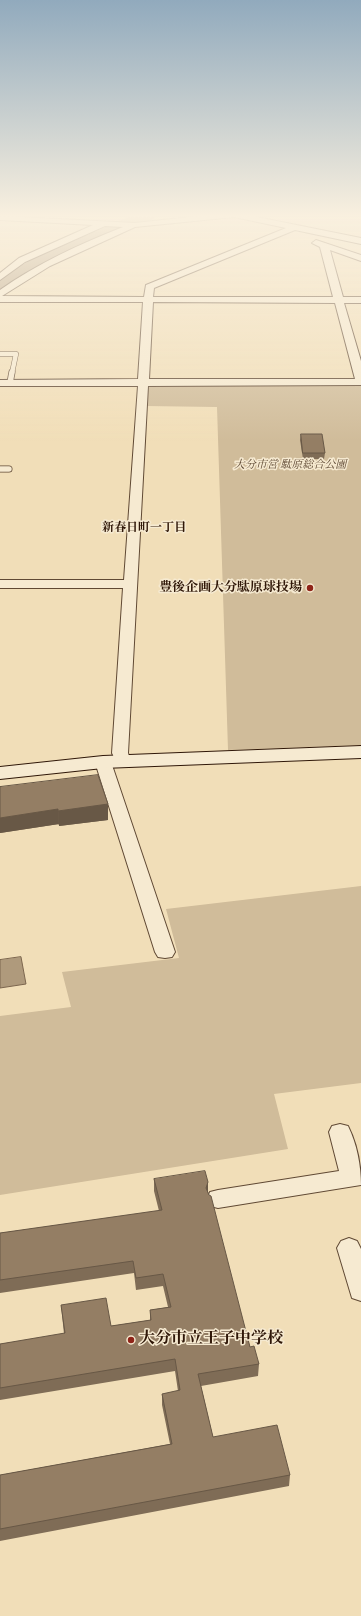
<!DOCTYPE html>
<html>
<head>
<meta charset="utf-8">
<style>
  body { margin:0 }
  canvas { display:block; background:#f1deb8 }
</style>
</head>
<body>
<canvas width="361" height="1616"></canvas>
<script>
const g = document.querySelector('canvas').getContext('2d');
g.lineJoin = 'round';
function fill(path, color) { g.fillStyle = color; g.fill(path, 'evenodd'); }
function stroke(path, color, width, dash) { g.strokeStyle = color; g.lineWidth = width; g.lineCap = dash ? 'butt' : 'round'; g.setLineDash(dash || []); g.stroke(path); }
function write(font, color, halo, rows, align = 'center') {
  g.font = font + ' "IM FELL Double Pica","Noto Serif JP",serif'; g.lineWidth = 3; g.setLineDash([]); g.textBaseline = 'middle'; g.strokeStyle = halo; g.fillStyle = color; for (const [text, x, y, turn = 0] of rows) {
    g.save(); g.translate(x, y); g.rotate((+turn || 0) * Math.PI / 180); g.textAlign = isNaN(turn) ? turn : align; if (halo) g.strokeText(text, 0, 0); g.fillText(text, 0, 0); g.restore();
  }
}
fill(new Path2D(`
  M 147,383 L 361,383 L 361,745 L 228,750 L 217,407 L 145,406 Z
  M 361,886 L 361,1083 L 274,1094 L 288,1149 L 0,1195 L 0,1016 L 71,1007 L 62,972 L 179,958 L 166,909 Z`), '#d0bc9a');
const water = new Path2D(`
  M 21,957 L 26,984 L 0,988 L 0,960 Z`);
fill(water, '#af9a7c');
stroke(water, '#7c664e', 1);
fill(new Path2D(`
  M 133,215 L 156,215 L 153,219 L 48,266 L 7,290 L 0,292 L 0,278 L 34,258 Z`), '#af9a7c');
const laneFar1 = new Path2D(`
  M 0,354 L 16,354 L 12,373`);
const lane = new Path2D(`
  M 10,383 L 12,372
  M 0,469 L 9,469`);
const street = new Path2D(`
  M 209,215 L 247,215 L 361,238 L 361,244 L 295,230 L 154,288 L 153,297 L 333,297 L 320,247 L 312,243 L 316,240 L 361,255 L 361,261 L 330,250 L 343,297 L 361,297 L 361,303 L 344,303 L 361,361 L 361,385 L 148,386 L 128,753 L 131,761 L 129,764 L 123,766 L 117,764 L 112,753 L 123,588 L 0,588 L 0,580 L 124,580 L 138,386 L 0,386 L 0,380 L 138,379 L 143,302 L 0,302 L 0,290 C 38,263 80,244 123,227 L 105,226 L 25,262 L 0,280 L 0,273 L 19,258 L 93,225 L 0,220 L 0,216 L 135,223 ZM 234,217 L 286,228 L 146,285 L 144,297 L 2,296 L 50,266 L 135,227 ZM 153,302 L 335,303 L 355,379 L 149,379 Z
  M 103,757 L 109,759 L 111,762 L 175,952 L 172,957 L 165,958 L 158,957 L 155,952 L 95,762 L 97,759 Z
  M 340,1124 L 348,1126 C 357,1144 361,1166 361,1185 L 218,1208 L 210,1206 L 207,1199 L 210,1192 L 218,1190 L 339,1171 L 329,1132 L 332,1126 Z
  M 349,1238 L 357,1241 L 361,1249 L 361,1301 L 352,1298 L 337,1248 L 341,1241 Z`);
const secondary = new Path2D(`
  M 361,746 L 361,758 L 103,768 L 0,779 L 0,767 L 103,756 Z`);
stroke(laneFar1, '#604934', 5.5);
stroke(lane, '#604934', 7);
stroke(street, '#604934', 2);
stroke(secondary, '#2f1708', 2);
stroke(laneFar1, '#f6ead1', 4.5);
stroke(lane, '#f6ead1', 5.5);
fill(street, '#f6ead1');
fill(secondary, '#f6ead1');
fill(new Path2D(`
  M 301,434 L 325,453 L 324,459 L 303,459 L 300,440 Z
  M 0,787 L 108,804 L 108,820 L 59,826 L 59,824 L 0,833 Z
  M 154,1179 L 208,1182 L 208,1192 L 250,1347 L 259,1364 L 258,1376 L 201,1386 L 213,1437 L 290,1475 L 289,1486 L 0,1541 L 0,1475 L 170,1444 L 162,1405 L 162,1394 L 178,1391 L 175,1371 L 0,1400 L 0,1344 L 64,1334 L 61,1305 L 111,1326 L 150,1320 L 150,1310 L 168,1307 L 163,1286 L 136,1290 L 134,1273 L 0,1293 L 0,1233 L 159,1211 L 154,1191 Z`), '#7f6c56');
fill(new Path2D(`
  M 108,804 L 108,820 L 59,826 L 58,811 Z
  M 58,809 L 59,824 L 0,833 L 0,818 Z
  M 208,1182 L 208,1194 L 206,1188 Z`), '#685846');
const building = new Path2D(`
  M 301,434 L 322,434 L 325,453 L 303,453 Z
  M 98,775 L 108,804 L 58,811 L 58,809 L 0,818 L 0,787 Z
  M 205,1171 L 208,1182 L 206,1188 L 209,1195 L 211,1196 L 250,1347 L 254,1346 L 259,1364 L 198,1374 L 213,1437 L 277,1425 L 290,1475 L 0,1529 L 0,1475 L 172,1444 L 162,1394 L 180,1390 L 175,1359 L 0,1388 L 0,1344 L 65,1333 L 61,1305 L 106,1298 L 111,1326 L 151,1320 L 150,1310 L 171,1307 L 163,1274 L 136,1278 L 133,1261 L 0,1280 L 0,1233 L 162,1210 L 154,1179 Z`);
fill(building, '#947e64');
stroke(building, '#685846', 1);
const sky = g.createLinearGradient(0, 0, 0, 441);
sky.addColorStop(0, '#91aabd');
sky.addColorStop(0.49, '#f9f0df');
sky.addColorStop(1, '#f9f0df00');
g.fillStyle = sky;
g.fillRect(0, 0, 361, 441);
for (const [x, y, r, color] of [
  [310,588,4,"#8f2418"],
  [131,1340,4,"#8f2418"]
]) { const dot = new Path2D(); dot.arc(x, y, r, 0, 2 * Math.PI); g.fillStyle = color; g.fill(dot); stroke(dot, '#f6ead1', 1.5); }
write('italic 11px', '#5f4934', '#f6ead1', [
  ["大分市営 駄原総合公園",290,466]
]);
write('bold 12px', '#2f1708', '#f6ead1', [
  ["新春日町一丁目",144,528]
]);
write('bold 13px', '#2f1708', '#f6ead1', [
  ["豊後企画大分駄原球技場",302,588]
], 'right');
write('bold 16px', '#2f1708', '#f6ead1', [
  ["大分市立王子中学校",139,1340]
], 'left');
</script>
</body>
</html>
